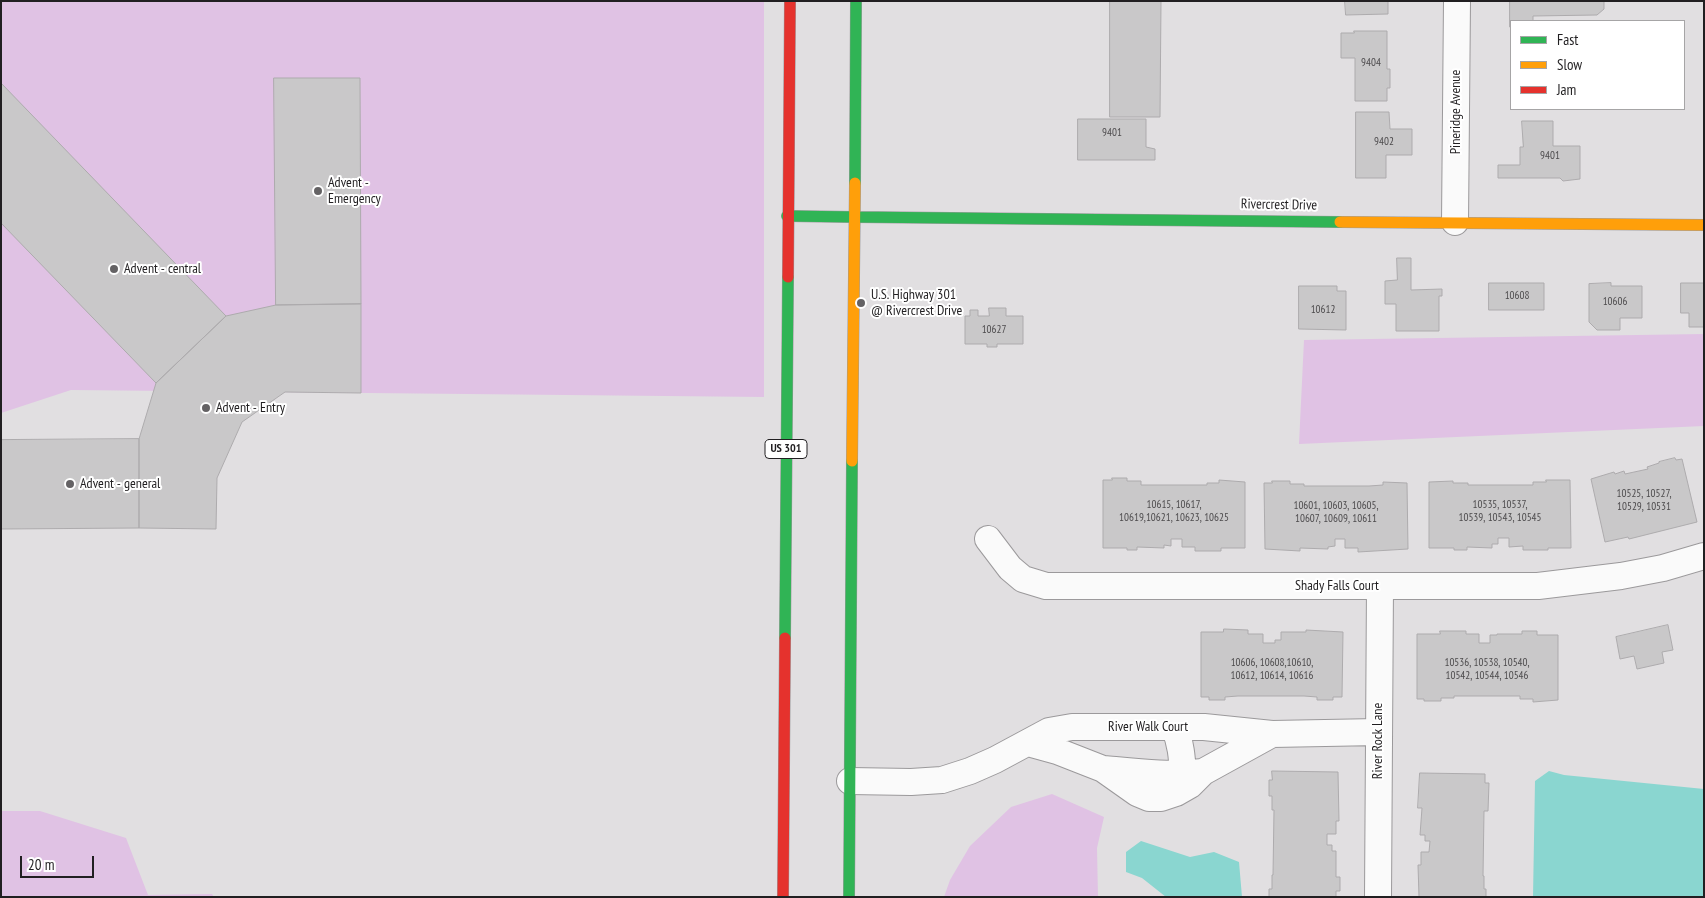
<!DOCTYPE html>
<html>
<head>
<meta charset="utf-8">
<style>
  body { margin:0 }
  #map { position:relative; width:1705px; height:898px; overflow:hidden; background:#e1dfe1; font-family:"PT Sans Narrow",sans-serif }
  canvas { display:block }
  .frame { position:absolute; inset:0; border:2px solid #211f21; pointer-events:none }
  .legend { position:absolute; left:1510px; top:20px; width:175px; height:90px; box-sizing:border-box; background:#fff; border:1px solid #a6a5a6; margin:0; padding:6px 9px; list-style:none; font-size:15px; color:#211f21 }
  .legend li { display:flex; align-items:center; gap:10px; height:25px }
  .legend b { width:25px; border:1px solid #a6a5a6 }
  .scale { position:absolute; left:20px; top:856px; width:74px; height:22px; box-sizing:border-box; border:2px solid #211f21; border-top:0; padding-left:6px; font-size:15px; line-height:18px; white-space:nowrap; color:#211f21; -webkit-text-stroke:4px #fff; paint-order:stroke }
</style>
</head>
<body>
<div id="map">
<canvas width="1705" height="898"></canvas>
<div class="frame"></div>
<ul class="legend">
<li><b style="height:6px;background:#30b455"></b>Fast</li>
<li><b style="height:6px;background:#ff9f0a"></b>Slow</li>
<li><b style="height:6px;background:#e5322d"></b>Jam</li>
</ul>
<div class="scale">20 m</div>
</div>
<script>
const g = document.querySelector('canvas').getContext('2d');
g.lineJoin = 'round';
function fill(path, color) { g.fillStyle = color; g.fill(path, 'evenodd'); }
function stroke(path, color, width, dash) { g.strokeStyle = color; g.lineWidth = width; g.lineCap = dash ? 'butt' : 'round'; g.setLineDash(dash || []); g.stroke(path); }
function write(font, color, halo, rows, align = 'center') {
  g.font = font + ' "PT Sans Narrow",sans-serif'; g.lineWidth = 4; g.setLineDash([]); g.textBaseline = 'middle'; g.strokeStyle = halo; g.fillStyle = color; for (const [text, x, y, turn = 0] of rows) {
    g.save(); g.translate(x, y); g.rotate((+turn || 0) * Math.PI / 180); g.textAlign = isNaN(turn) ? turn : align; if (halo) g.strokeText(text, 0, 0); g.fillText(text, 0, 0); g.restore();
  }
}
fill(new Path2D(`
  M 1,1 L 764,1 L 764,397 L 71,390 L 1,413 Z
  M 1704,334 L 1704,426 L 1299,444 L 1304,340 Z
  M 1052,794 L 1104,817 L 1097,848 L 1098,897 L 944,897 L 950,880 L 970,846 L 1011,807 Z
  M 1,811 L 40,811 L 126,838 L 148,895 L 212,894 L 214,897 L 1,897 Z`), '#e0c2e4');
fill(new Path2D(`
  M 1549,771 L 1564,775 L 1704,789 L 1704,897 L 1533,897 L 1535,781 Z
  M 1141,841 L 1190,857 L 1214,852 L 1239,862 L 1242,897 L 1166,897 L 1142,878 L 1126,872 L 1126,852 Z`), '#8ad6d0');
const building = new Path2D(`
  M 1110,1 L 1161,1 L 1160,117 L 1110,117 Z
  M 1345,1 L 1388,1 L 1388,14 L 1346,15 Z
  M 1510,1 L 1604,1 L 1604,9 L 1597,15 L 1533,16 L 1533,21 L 1511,21 L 1511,27 L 1510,27 Z
  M 1354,31 L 1387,31 L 1387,69 L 1390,69 L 1390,88 L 1387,88 L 1387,101 L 1355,101 L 1355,58 L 1341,58 L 1341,33 L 1354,33 Z
  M 274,78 L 360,78 L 361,304 L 276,305 Z
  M 1,83 L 226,316 L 156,383 L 1,223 Z
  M 1356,112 L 1389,112 L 1390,129 L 1412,129 L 1412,155 L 1386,155 L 1386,178 L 1356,178 Z
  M 1078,119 L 1146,119 L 1146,147 L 1155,149 L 1155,160 L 1078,160 Z
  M 1522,121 L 1553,121 L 1553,146 L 1580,146 L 1580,179 L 1563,181 L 1560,178 L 1498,178 L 1498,165 L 1520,165 L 1520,147 L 1523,147 Z
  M 1397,258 L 1411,258 L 1411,290 L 1442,289 L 1442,296 L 1439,296 L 1439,331 L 1396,331 L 1396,304 L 1385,304 L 1385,281 L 1397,280 Z
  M 1489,283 L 1544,283 L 1544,310 L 1489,310 Z
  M 1611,283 L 1611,286 L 1642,286 L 1642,318 L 1620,318 L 1620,330 L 1597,330 L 1589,322 L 1589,284 Z
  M 1681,283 L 1704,283 L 1704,327 L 1689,327 L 1689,313 L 1681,313 Z
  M 1299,286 L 1337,286 L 1337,291 L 1346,291 L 1346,330 L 1299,329 Z
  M 361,304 L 361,393 L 285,392 L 242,422 L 217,478 L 216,529 L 139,528 L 139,439 L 156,383 L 226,316 L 276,305 Z
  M 989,308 L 1006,308 L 1006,316 L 1023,316 L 1023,344 L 997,344 L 997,347 L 987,347 L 987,344 L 965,344 L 965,316 L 970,316 L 970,310 L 978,310 L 978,316 L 989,316 Z
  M 139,439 L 139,528 L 1,529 L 1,440 Z
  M 1675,458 L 1676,460 L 1682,459 L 1697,522 L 1629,539 L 1628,537 L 1605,542 L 1591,479 L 1614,472 L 1615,474 L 1624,471 L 1625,474 L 1648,469 L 1647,467 L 1659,463 L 1659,462 Z
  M 1112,478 L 1127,478 L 1127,481 L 1141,481 L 1141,485 L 1207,485 L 1207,483 L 1219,483 L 1219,480 L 1245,482 L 1245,548 L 1221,548 L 1221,551 L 1195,551 L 1195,547 L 1182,547 L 1182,539 L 1171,539 L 1171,546 L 1164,545 L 1164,548 L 1137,547 L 1137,550 L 1127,550 L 1127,548 L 1103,548 L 1103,480 L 1112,480 Z
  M 1546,480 L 1570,480 L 1571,548 L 1548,548 L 1548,550 L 1523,550 L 1523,546 L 1509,547 L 1509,538 L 1498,538 L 1498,544 L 1492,544 L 1492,548 L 1467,547 L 1467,550 L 1454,550 L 1454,548 L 1429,548 L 1429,482 L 1453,481 L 1453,483 L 1468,483 L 1468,485 L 1533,485 L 1533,482 L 1546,482 Z
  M 1272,481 L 1290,481 L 1290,484 L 1304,484 L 1304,486 L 1369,486 L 1383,485 L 1383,482 L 1407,483 L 1408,549 L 1358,552 L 1358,548 L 1345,548 L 1345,539 L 1335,539 L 1335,546 L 1328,547 L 1328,549 L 1300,548 L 1300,551 L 1265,549 L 1264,483 L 1272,483 Z
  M 1668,625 L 1673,650 L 1662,652 L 1664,663 L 1637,669 L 1634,656 L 1620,659 L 1616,637 Z
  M 1224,629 L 1248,630 L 1248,634 L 1263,634 L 1263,643 L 1275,643 L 1275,640 L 1281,640 L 1281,632 L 1306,632 L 1306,630 L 1343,632 L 1342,697 L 1333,697 L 1333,700 L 1317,700 L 1317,697 L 1304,696 L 1238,696 L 1225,697 L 1225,700 L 1209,700 L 1209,697 L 1201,697 L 1201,632 L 1223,632 Z
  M 1440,631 L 1466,631 L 1466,634 L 1479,634 L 1479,643 L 1490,643 L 1490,635 L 1497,635 L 1497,634 L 1522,634 L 1522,631 L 1537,631 L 1537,635 L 1558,635 L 1558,700 L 1533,702 L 1533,699 L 1520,699 L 1520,696 L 1454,696 L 1454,698 L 1441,698 L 1441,701 L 1424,701 L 1424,699 L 1417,699 L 1417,634 L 1440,634 Z
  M 1272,771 L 1338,772 L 1339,821 L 1336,821 L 1336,834 L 1327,834 L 1327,845 L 1332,845 L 1332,851 L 1336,851 L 1336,877 L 1340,877 L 1340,891 L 1336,891 L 1336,897 L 1269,897 L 1269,889 L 1272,889 L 1272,875 L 1273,875 L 1274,810 L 1272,810 L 1272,796 L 1269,796 L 1269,780 L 1272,780 Z
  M 1420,773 L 1485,774 L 1485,783 L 1489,783 L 1488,811 L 1484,811 L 1483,876 L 1484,876 L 1484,889 L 1486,889 L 1486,897 L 1419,897 L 1418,865 L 1421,865 L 1421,852 L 1429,852 L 1430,841 L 1425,841 L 1425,835 L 1420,835 L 1422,808 L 1418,808 Z`);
fill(building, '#c9c8c9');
stroke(building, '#adabad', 1);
const street = new Path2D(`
  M 1455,222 L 1457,1
  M 988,539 L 1010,568 L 1023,579 L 1046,586 L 1538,586 L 1621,576 L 1663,568 L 1704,556
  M 1174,727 C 1181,743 1182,757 1183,775
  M 1028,743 L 1057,751 L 1103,769 L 1137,793 L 1149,798 L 1161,798 L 1176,793 L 1190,785 L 1203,772 L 1272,734
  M 1104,769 C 1137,772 1170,776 1203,772
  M 850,781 L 911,782 L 942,780 L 970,771 L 995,760 L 1049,731 L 1072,727 L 1204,727 L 1272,734 L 1378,732
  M 1378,897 L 1380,586`);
const fast = new Path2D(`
  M 855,183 L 856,1
  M 787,216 L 854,217
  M 854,217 L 1340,222
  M 785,638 L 788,277
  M 849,897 L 852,461`);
const slow = new Path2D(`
  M 1340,222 L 1704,225
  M 852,461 L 855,183`);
const jam = new Path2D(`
  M 788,277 L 790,1
  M 783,897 L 785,638`);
stroke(street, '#9b999b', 28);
stroke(fast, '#9b999b', 12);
stroke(slow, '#9b999b', 12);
stroke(jam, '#9b999b', 12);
stroke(street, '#fafafa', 26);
stroke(fast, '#30b455', 11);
stroke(slow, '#ff9f0a', 11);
stroke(jam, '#e5322d', 11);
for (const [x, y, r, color] of [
  [318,191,5,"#646264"],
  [114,269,5,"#646264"],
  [861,303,5,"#646264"],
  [206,408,5,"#646264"],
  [70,484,5,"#646264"]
]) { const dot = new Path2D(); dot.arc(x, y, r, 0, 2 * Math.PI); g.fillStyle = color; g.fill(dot); stroke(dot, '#fff', 2); }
write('11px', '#4d4b4d', null, [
  ["9404",1371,63],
  ["9401",1112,133],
  ["9402",1384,142],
  ["9401",1550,156],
  ["10608",1517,296],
  ["10606",1615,302],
  ["10612",1323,310],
  ["10627",994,330],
  ["10525, 10527,",1644,494],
  ["10529, 10531",1644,507],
  ["10615, 10617,",1174,505],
  ["10619,10621, 10623, 10625",1174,518],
  ["10535, 10537,",1500,505],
  ["10539, 10543, 10545",1500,518],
  ["10601, 10603, 10605,",1336,506],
  ["10607, 10609, 10611",1336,519],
  ["10606, 10608,10610,",1272,663],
  ["10612, 10614, 10616",1272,676],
  ["10536, 10538, 10540,",1487,663],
  ["10542, 10544, 10546",1487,676]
]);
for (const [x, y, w] of [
  [786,449,42]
]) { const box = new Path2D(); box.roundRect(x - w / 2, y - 9.5, w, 19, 4); g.fillStyle = '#fff'; g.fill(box); stroke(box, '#211f21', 1); }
write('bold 12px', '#211f21', null, [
  ["US 301",786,449]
]);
write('14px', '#211f21', '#fff', [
  ["Pineridge Avenue",1456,112,-90],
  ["Rivercrest Drive",1279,205,1],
  ["Shady Falls Court",1337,586],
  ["River Walk Court",1148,727],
  ["River Rock Lane",1378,741,-90]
]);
write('14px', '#211f21', '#fff', [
  ["Advent -",328,183],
  ["Emergency",328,199],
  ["Advent - central",124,269],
  ["U.S. Highway 301",871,295],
  ["@ Rivercrest Drive",871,311],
  ["Advent - Entry",216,408],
  ["Advent - general",80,484]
], 'left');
</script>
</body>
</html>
